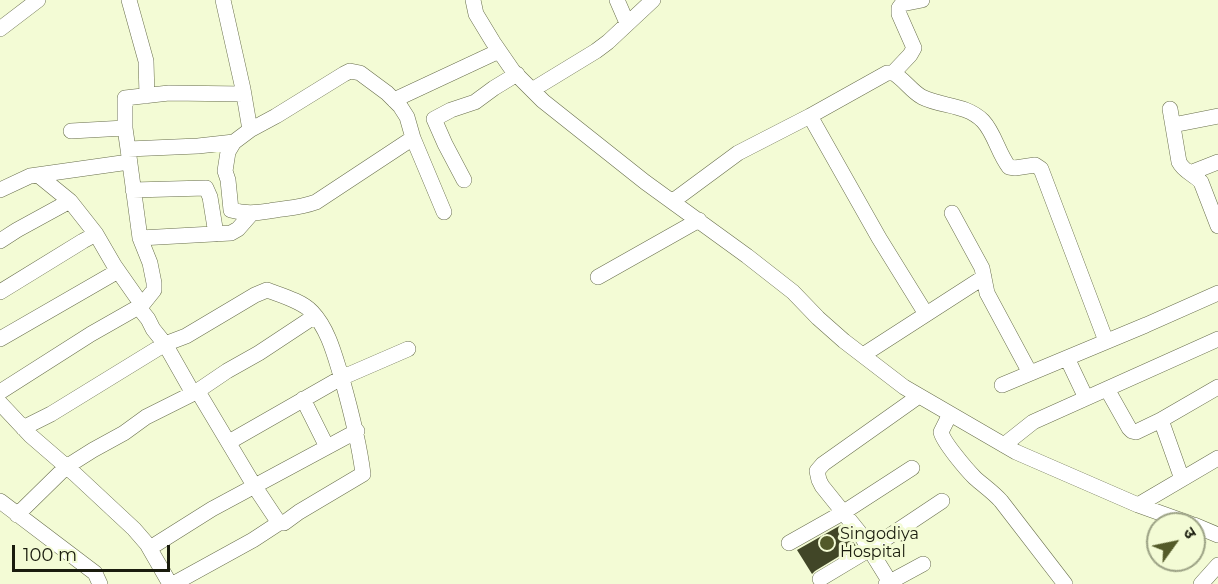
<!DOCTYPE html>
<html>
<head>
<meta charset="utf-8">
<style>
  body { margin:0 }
  #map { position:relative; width:1218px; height:584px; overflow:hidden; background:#f3fbd5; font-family:Montserrat,"Noto Sans Devanagari",sans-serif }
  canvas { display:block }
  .north { position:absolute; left:1146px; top:512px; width:60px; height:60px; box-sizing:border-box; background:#f3fbd5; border:2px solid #9ca285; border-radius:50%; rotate:57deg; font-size:16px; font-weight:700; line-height:24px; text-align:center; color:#1a1c0e }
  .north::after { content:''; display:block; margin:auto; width:21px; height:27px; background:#535a29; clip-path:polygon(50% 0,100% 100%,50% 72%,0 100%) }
  .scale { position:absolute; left:12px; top:545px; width:158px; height:27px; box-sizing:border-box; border:3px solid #1a1c0e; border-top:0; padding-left:8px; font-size:18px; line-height:21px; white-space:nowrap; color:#1a1c0e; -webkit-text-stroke:4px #f3fbd5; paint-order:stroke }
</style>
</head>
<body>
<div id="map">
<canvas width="1218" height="584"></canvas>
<div class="north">उ</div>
<div class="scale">100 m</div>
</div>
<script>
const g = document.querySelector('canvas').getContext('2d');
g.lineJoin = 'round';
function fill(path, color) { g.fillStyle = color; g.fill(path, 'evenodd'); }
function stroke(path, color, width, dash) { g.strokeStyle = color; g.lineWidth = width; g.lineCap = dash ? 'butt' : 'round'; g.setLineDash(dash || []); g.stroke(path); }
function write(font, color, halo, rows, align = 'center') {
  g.font = font + ' Montserrat,sans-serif'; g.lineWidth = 6; g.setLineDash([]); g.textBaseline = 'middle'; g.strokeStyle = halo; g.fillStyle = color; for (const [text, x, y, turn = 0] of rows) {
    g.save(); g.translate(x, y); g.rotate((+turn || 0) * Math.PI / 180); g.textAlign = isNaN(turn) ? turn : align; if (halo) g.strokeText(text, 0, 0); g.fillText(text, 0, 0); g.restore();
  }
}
fill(new Path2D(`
  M 841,525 L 856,546 L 815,571 L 812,574 L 797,550 Z`), '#414627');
const minor = new Path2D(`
  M 129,0 L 146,61 L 147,96
  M 223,0 L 243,89 L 250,130 L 234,142 L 228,152 L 225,171 L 228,180 L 231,210 C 245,214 256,213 269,211 C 285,208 300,208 316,202 L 413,138
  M 473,0 L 476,14 L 493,42 L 513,71 L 543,101 L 645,182 L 747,256 L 793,292 L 818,318 L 844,341 L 904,387 L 1016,452 L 1138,505 L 1191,524
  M 617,0 L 627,23
  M 0,29 L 38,0
  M 893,73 L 910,55 L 914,48 L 899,14 L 899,8 L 902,4 L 922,0
  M 532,90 L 596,51 L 608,42 L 653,0
  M 394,100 L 499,51
  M 1170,109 L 1179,162 C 1184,172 1194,174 1201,182 L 1218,226
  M 810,116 L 879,238 L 926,314
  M 1173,125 L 1218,116
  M 250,130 L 276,116 L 344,74 L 350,71 L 360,73 L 387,93 L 400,106 L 407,117 L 413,138 L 444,212
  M 71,131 L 125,128
  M 234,142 L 198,146 L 128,149 L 125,128 L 125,98 L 169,93 L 244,94
  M 1190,173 L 1218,162
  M 38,175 L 70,201
  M 464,180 L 445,144 L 434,119 L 451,110 L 475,102 L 494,88 L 517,74
  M 0,190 L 30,176 L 129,162
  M 133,190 L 206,188 L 210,197 L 216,234
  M 673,201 L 738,153 L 810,116 L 887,73 L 893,73 C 904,79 911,91 922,97 C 942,107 966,104 983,121 C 995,134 998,153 1009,167 L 1015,168 L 1035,165 L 1041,169 L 1106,341
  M 952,213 L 982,268 L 987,293 L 1030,373
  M 140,238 L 231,233 L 238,229 L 252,213
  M 0,241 L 17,230 L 70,201 L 96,234 L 114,265 L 142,305 L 140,309 L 148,319 L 153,329 L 165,344 L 190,388 L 200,395 L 255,487 L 279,523
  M 598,277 L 699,220
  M 0,292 L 83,241 L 96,234
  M 0,339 L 118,271
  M 863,355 L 984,277
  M 1067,358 L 1086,398
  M 1002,385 L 1146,325 L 1218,293
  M 1107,389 L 1129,428 L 1132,431 L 1136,432 L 1161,420 L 1218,387
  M 0,392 L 91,334 L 142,305 L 154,290 L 154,283 L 150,263 L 140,238 L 128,149
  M 303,399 L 327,447
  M 0,403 L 31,436 L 75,474 L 134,529 L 147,544 L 170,584
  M 950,414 L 941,432 C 943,442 967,470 975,478 C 984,486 993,492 1001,501 L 1065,584
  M 1161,420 L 1182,479
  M 23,428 L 51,414 L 165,344 L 186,336 L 255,295 L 267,290 C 280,295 302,301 312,312 C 329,330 335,357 342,379 C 351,411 359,441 363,474 L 299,512 L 284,523 L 279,523 L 253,540 L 173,584
  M 229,442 L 341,378 L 408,349
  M 1004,445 L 1033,422 L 1218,339
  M 0,501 L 95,573 L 100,584
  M 1138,505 L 1218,458
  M 17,515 L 66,467 L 93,450 L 124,433 L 146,417 L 196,392 L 227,371 L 259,353 L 315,316
  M 1194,525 L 1218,535
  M 789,543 L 844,512 L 912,468
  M 150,548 L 212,509 L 357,431
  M 820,579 L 870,549 L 942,501
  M 886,584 L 923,564
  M 891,584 L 859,532 L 822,486 L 819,480 L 817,471 L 823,464 L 919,396
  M 1201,584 L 1218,565`);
stroke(minor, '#686e4c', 16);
stroke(minor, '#fff', 15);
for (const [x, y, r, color] of [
  [827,543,8,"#535a29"]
]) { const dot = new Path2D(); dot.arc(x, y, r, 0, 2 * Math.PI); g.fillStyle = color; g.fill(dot); stroke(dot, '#f3fbd5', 2); }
write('16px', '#1a1c0e', '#f3fbd5', [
  ["Singodiya",840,534],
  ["Hospital",840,552]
], 'left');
</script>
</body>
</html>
